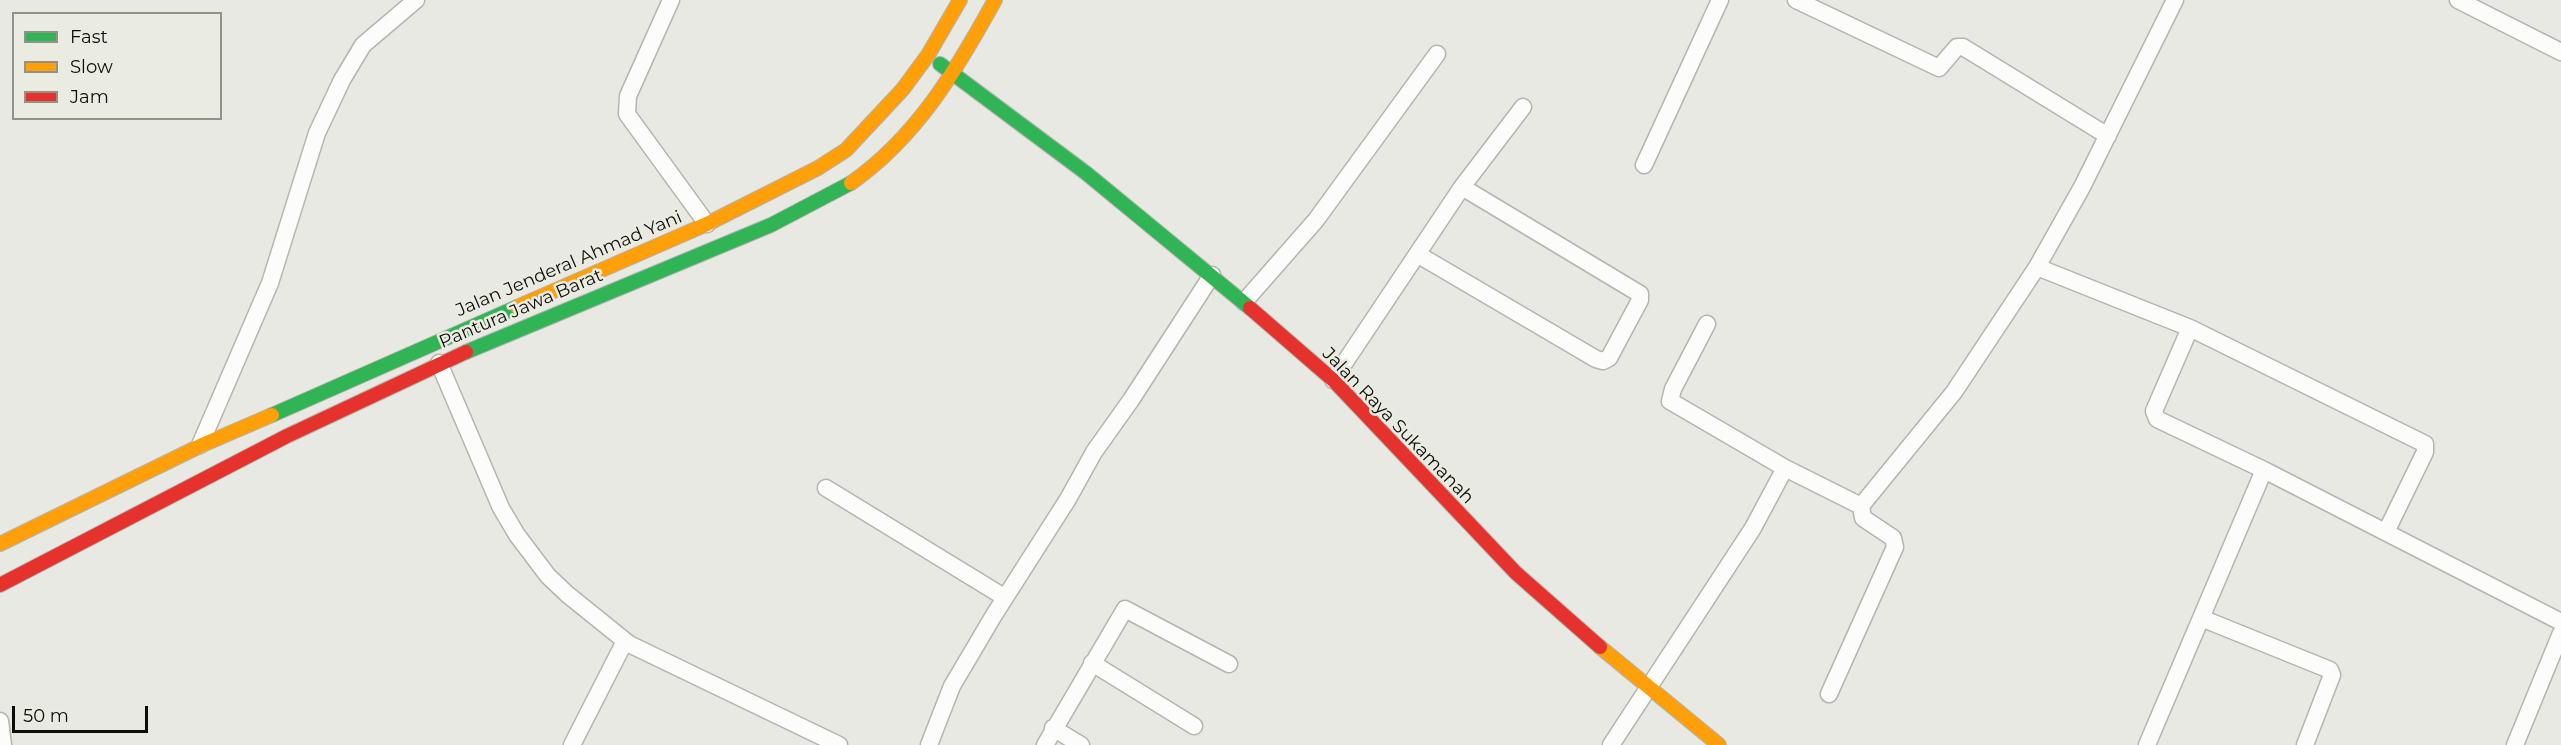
<!DOCTYPE html>
<html>
<head>
<meta charset="utf-8">
<style>
  body { margin:0 }
  #map { position:relative; width:2561px; height:745px; overflow:hidden; background:#e8e9e3; font-family:Montserrat,sans-serif }
  canvas { display:block }
  .legend { position:absolute; left:12px; top:12px; width:210px; height:108px; box-sizing:border-box; background:#eaebe1; border:2px solid #92928b; margin:0; padding:8px 10px; list-style:none; font-size:18px; color:#0d0d0a }
  .legend li { display:flex; align-items:center; gap:12px; height:30px }
  .legend b { width:30px; border:2px solid #92928b }
  .scale { position:absolute; left:12px; top:706px; width:136px; height:27px; box-sizing:border-box; border:3px solid #0d0d0a; border-top:0; padding-left:8px; font-size:18px; line-height:21px; white-space:nowrap; color:#0d0d0a; -webkit-text-stroke:4px #eaebe1; paint-order:stroke }
</style>
</head>
<body>
<div id="map">
<canvas width="2561" height="745"></canvas>
<ul class="legend">
<li><b style="height:8px;background:#30b455"></b>Fast</li>
<li><b style="height:8px;background:#ff9f0a"></b>Slow</li>
<li><b style="height:8px;background:#e5322d"></b>Jam</li>
</ul>
<div class="scale">50 m</div>
</div>
<script>
const g = document.querySelector('canvas').getContext('2d');
g.lineJoin = 'round';
function stroke(path, color, width, dash) { g.strokeStyle = color; g.lineWidth = width; g.lineCap = dash ? 'butt' : 'round'; g.setLineDash(dash || []); g.stroke(path); }
function write(font, color, halo, rows, align = 'center') {
  g.font = font + ' Montserrat,sans-serif'; g.lineWidth = 5; g.setLineDash([]); g.textBaseline = 'middle'; g.strokeStyle = halo; g.fillStyle = color; for (const [text, x, y, turn = 0] of rows) {
    g.save(); g.translate(x, y); g.rotate((+turn || 0) * Math.PI / 180); g.textAlign = isNaN(turn) ? turn : align; if (halo) g.strokeText(text, 0, 0); g.fillText(text, 0, 0); g.restore();
  }
}
const street = new Path2D(`
  M 671,0 L 628,96 L 627,114 L 707,224
  M 1796,0 L 1939,68 L 1957,47 L 1963,47 L 2108,136
  M 2458,0 L 2561,52
  M 1644,165 L 1720,0
  M 1417,254 L 1596,359 L 1603,361 L 1609,358 L 1640,300 L 1640,294 L 1462,187
  M 2037,267 L 2190,328 L 2154,411 L 2157,419 L 2264,470 L 2561,622
  M 1244,302 L 1316,220 L 1437,54
  M 1707,324 L 1673,389 L 1670,401 L 1785,468
  M 2190,328 L 2425,444 L 2425,452 L 2386,532
  M 439,363 L 501,508 L 517,535 L 548,576 L 567,594 L 629,644 L 839,745
  M 1333,380 L 1462,187 L 1523,107
  M 200,445 L 270,283 L 317,133 L 342,80 L 363,45 L 416,0
  M 826,488 L 1004,597
  M 2201,618 L 2330,670 L 2332,675 L 2305,745
  M 1092,663 L 1194,726
  M 1829,694 L 1895,547 L 1893,538 L 1863,518 L 1861,506
  M 0,721 L 3,745
  M 1053,728 L 1081,745
  M 572,745 L 625,641
  M 929,745 L 952,686 L 994,615 L 1068,499 L 1094,452 L 1131,400 L 1212,275
  M 1045,745 L 1125,609 L 1229,664
  M 1611,745 L 1753,528 L 1785,468 L 1861,506 L 1954,392 L 2037,267 L 2082,187 L 2175,0
  M 2147,745 L 2264,470
  M 2515,745 L 2561,633`);
const fast = new Path2D(`
  M 940,64 L 1086,173 L 1250,308
  M 466,352 L 771,225 L 851,183
  M 272,415 L 517,307`);
const slow = new Path2D(`
  M 851,183 C 917,137 957,69 995,0
  M 517,307 L 707,224 L 818,168 L 846,150 L 903,89 L 928,55 L 960,0
  M 0,544 L 200,446 L 272,415
  M 1600,647 L 1719,745`);
const jam = new Path2D(`
  M 1250,308 L 1333,380 L 1516,573 L 1600,647
  M 0,585 L 287,436 L 466,352`);
stroke(street, '#b4b4b0', 19);
stroke(fast, '#b4b4b0', 16);
stroke(slow, '#b4b4b0', 16);
stroke(jam, '#b4b4b0', 16);
stroke(street, '#fcfcfb', 16);
stroke(fast, '#30b455', 14);
stroke(slow, '#ff9f0a', 14);
stroke(jam, '#e5322d', 14);
write('18px', '#0d0d0a', '#eaebe1', [
  ["Jalan Jenderal Ahmad Yani",569,264,-23],
  ["Pantura Jawa Barat",521,309,-23],
  ["Jalan Raya Sukamanah",1398,426,46]
]);
</script>
</body>
</html>
